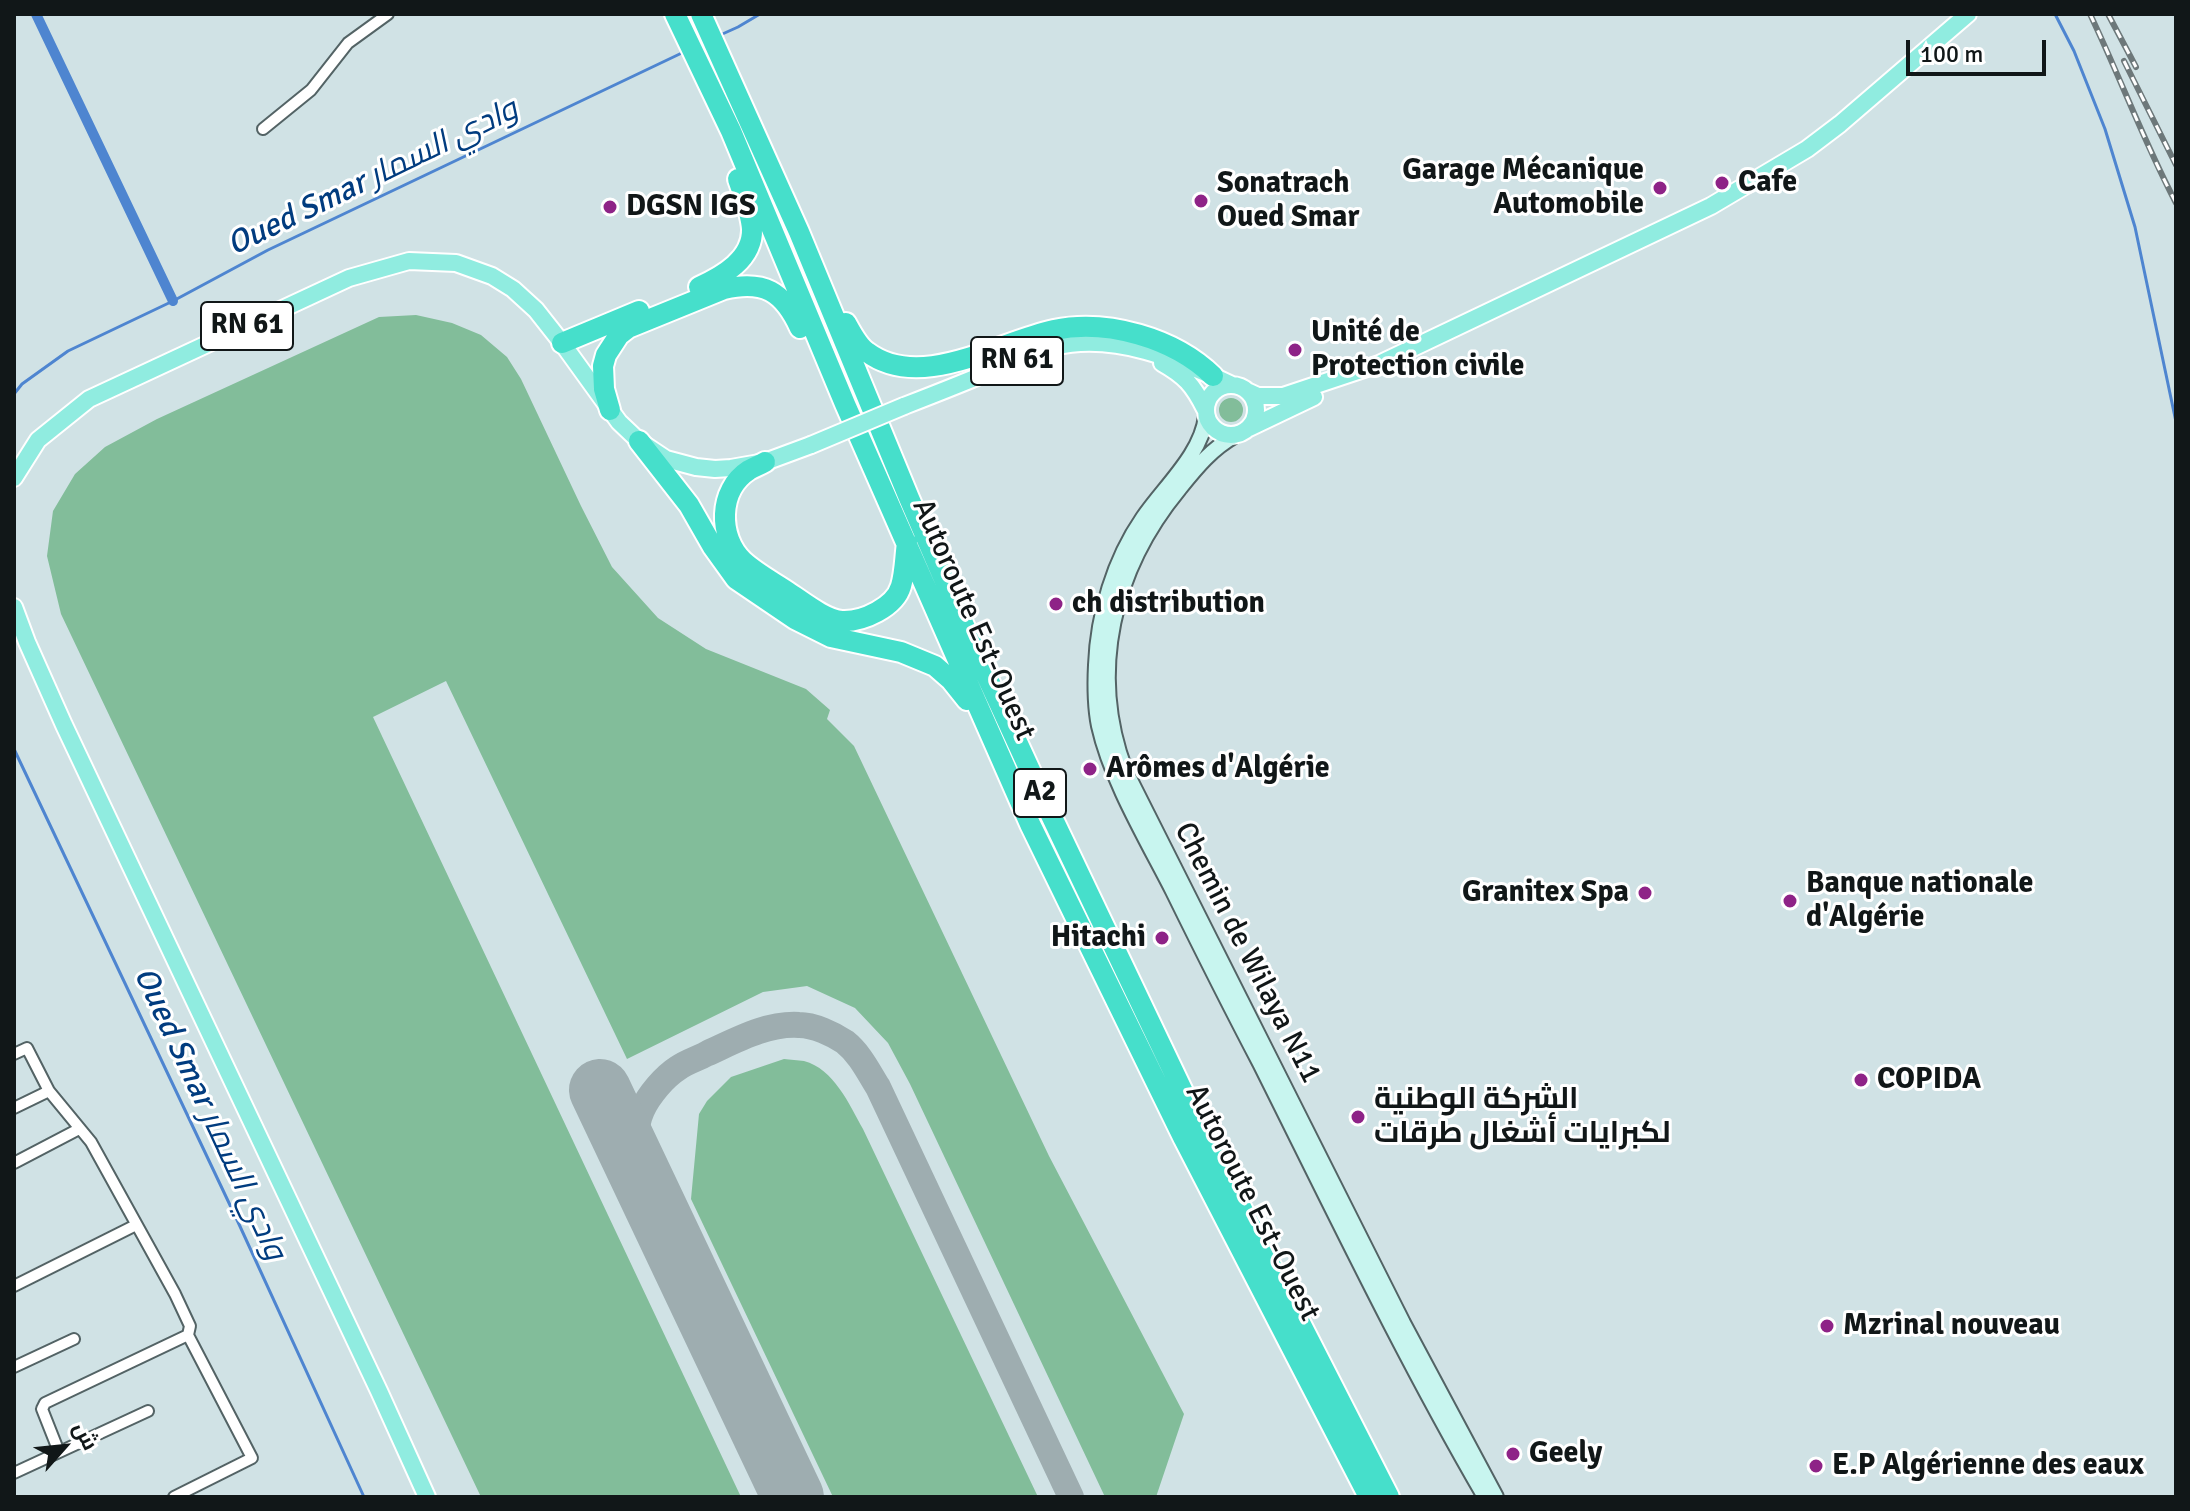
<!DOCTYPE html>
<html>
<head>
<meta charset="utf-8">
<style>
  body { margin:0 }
  #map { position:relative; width:2190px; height:1511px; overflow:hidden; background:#d0e2e5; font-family:Signika,Cairo,sans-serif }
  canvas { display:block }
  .frame { position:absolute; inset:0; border:16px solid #111718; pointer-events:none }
  .north { position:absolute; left:24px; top:1407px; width:80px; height:80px; -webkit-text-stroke:6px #fff; paint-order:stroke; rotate:63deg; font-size:22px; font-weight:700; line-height:32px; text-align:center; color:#111718 }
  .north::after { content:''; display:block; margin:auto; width:28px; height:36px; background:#111718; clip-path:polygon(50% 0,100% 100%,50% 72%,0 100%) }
  .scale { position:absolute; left:1906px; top:40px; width:140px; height:36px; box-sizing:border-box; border:4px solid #111718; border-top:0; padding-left:10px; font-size:24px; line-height:28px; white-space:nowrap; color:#111718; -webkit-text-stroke:6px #fff; paint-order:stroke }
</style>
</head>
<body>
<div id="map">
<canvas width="2190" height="1511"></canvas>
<div class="frame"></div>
<div class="north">ش</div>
<div class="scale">100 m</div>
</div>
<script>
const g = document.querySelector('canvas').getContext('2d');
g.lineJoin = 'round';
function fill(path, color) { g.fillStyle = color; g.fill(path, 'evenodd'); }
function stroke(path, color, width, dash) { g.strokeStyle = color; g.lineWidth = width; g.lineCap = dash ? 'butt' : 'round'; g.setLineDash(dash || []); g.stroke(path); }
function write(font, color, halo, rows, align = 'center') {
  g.font = font + ' Signika,Cairo,sans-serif'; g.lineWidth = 6; g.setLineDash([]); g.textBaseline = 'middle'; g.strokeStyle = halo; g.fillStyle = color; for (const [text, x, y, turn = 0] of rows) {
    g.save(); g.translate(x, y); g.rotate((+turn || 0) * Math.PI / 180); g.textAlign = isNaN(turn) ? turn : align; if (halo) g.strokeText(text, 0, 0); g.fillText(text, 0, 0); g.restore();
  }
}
fill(new Path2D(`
  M 416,315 L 452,323 L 481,335 L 507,357 L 521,379 L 581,506 L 612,567 L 658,618 L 706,649 L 806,689 L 830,710 L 827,719 L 854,746 L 1049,1156 L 1184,1414 L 1156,1497 L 1105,1497 L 910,1084 L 888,1043 L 855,1008 L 807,986 L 763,992 L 627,1059 L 446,681 L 373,717 L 741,1497 L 481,1497 L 61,614 L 47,556 L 53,511 L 75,474 L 105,447 L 157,419 L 379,317 Z
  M1219 410a12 12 0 1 1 24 0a12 12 0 1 1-24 0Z
  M 784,1059 C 790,1060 798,1060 804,1061 C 834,1069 849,1104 863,1129 L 1038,1497 L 833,1497 L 691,1199 L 699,1114 L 707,1101 L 731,1077 Z`), '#82bd9a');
stroke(new Path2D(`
  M 2055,14 L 2074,51 L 2105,129 L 2135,227 L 2176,422
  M 718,36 L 738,27 L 760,14
  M 14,394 L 22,384 L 68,351 L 173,301 L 268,250 L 686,51
  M 14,749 L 238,1222 L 364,1497`), '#4e85d0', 3);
stroke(new Path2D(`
  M 36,14 L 173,301`), '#4e85d0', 10);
stroke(new Path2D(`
  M 642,1177 C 637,1154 632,1132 642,1110 C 649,1095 664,1077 678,1068 C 686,1062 697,1059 706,1054 C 735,1041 766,1023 799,1025 C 814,1025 833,1034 845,1042 C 860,1054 868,1071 878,1087 L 1071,1497`), '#9eadb0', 26);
stroke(new Path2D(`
  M 600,1090 L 793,1497`), '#9eadb0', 62);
const minor = new Path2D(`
  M 263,129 L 311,90 L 348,43 L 388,14
  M 14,1054 L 27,1048 L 49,1091 L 91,1142 L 175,1294 L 190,1326 L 188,1335 L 252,1458 L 174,1497
  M 14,1108 L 49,1091
  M 14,1163 L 79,1129
  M 14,1286 L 136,1225
  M 14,1367 L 74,1339
  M 59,1452 L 42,1409 L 45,1403 L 188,1335
  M 14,1473 L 148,1411`);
const secondary = new Path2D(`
  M 1206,416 C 1202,454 1164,487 1143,518 C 1114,560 1098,614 1096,665 C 1095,685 1095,706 1099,726 C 1111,780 1147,840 1173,891 C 1201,948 1230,1006 1260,1063 C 1333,1209 1403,1356 1485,1497
  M 1236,435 C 1211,449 1196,468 1179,489 C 1113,569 1088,671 1125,770 L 1403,1323 L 1496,1497`);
const primary = new Path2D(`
  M 1162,363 C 1185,376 1193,385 1205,409
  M1206 410a25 25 0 1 1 50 0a25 25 0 1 1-50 0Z
  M 1247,391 L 1258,396 L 1283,396 L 1379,364 L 1711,206 L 1807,149 L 1840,124 L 1968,14
  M 904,406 C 935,394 966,382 996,369 C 1015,362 1034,352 1054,347 C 1114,332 1179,360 1232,385
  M 1249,428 L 1314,397
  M 14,478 L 38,440 L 89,399 L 349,278 L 409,261 L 456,263 L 492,276 L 513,289 L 536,310 L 562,343 L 619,422 L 639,441 L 666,459 L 696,467 L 715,469 L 731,468 L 765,462 L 811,445
  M 14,607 L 27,642 L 64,725 L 379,1391 L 427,1497`);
const motorway = new Path2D(`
  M 675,14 L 731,131 L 845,404 L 1030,824 L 1184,1139 L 1369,1497
  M 701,14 L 799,232 L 909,498 L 972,644 L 1040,792 L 1196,1119 L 1389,1497
  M 699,287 C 723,276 753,259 752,229 C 751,212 743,194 738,179
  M 846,323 C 851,332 858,346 867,352 C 920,392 998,342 1054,330 C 1107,319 1174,338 1213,376
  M 562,343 L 639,311
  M 610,410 L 604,389 L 603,366 L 606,355 L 619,335 L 628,328 L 724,289 C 764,280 783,291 800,328
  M 639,441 L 689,505 L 713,547 L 736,579 L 795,619 L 831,637 L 901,652 L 935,666 L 951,680 L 967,700
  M 765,462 C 760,465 754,467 749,470 C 718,490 718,537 743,561 C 756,573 773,582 788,592 C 802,601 825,620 842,621 C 863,622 895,607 901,586 C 905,573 905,557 907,543`);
stroke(minor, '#536365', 14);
stroke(secondary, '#536365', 18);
stroke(primary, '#fff', 20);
stroke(motorway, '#fff', 24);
stroke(minor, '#fff', 10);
stroke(secondary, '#c8f5ef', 14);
stroke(primary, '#90ece0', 16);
stroke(motorway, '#46dfcb', 20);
const rail = new Path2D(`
  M 2090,14 C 2120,77 2144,142 2176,203
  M 2108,14 L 2136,67
  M 2124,61 L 2176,165`);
stroke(rail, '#6d787a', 6);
stroke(rail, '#fff', 3, [9]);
const primaryBridge = new Path2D(`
  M 811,445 L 904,406`);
stroke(primaryBridge, '#fff', 20, []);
stroke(primaryBridge, '#90ece0', 16);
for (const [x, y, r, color] of [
  [1722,183,8,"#8e2387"],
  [1660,188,8,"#8e2387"],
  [1201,201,8,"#8e2387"],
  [610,207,8,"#8e2387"],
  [1295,350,8,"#8e2387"],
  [1056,604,8,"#8e2387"],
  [1090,769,8,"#8e2387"],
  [1645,893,8,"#8e2387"],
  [1790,901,8,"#8e2387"],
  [1162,938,8,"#8e2387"],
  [1861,1080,8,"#8e2387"],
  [1358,1117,8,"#8e2387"],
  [1827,1326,8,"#8e2387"],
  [1513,1454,8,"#8e2387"],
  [1816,1466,8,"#8e2387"]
]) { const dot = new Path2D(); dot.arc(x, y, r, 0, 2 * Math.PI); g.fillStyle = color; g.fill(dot); stroke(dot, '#fff', 3); }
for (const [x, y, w] of [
  [247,326,92],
  [1017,361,92],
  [1040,793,52]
]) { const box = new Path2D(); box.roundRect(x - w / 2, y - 24, w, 48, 6); g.fillStyle = '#fff'; g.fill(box); stroke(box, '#111718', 2); }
write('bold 28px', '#111718', null, [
  ["RN 61",247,326],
  ["RN 61",1017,361],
  ["A2",1040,793]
]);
write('bold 30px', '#111718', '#fff', [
  ["Garage Mécanique",1644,171,"right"],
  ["Automobile",1644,205,"right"],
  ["Cafe",1738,183],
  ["Sonatrach",1217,184],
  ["Oued Smar",1217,218],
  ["DGSN IGS",626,207],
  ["Unité de",1311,333],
  ["Protection civile",1311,367],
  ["ch distribution",1072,604],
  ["Arômes d'Algérie",1106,769],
  ["Banque nationale",1806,884],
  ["d'Algérie",1806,918],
  ["Granitex Spa",1629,893,"right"],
  ["Hitachi",1146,938,"right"],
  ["COPIDA",1877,1080],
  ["الشركة الوطنية",1374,1100],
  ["لكبرايات أشغال طرقات",1374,1134],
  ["Mzrinal nouveau",1843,1326],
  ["Geely",1529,1454],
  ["E.P Algérienne des eaux",1832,1466]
], 'left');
write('30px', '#111718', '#fff', [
  ["Autoroute Est-Ouest",973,620,66],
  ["Chemin de Wilaya N11",1247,953,63],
  ["Autoroute Est-Ouest",1252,1203,63]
]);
write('italic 32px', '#013c7f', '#fff', [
  ["Oued Smar وادي السمار",373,178,-26],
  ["Oued Smar وادي السمار",209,1114,65]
]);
</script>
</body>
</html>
